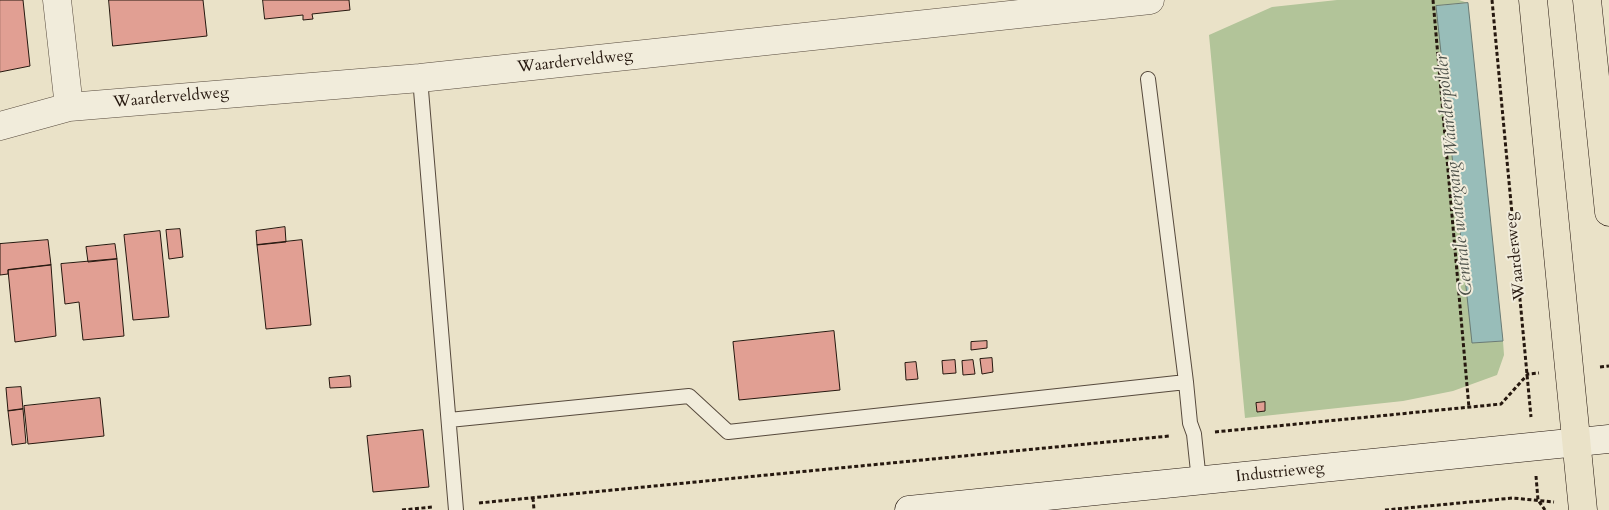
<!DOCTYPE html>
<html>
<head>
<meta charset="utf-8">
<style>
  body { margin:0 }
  canvas { display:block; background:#eae2c8 }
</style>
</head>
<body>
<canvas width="1609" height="510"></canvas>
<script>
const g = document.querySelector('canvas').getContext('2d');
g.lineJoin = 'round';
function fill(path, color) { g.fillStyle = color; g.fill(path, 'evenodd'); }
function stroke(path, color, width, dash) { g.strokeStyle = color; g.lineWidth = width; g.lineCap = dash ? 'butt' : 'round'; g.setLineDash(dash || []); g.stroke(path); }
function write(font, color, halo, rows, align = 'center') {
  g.font = font + ' Cardo,serif'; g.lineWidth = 4; g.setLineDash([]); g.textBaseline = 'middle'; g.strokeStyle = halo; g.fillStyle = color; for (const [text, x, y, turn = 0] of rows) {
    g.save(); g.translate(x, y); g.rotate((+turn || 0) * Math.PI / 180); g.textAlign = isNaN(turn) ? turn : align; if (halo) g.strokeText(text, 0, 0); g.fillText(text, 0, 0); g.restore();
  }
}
fill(new Path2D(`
  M 1337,0 L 1459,0 L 1468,3 L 1436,6 L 1490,342 L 1503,341 L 1504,355 L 1497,375 L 1453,391 L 1403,401 L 1245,418 L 1209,35 L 1272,7 Z`), '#b2c499');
const water = new Path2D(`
  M 1468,3 L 1503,341 L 1472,343 L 1436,6 Z`);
fill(water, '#98bdb9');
stroke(water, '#6a7b75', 1);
const building = new Path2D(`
  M 0,0 L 23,0 L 30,66 L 0,72 Z
  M 109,0 L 203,0 L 207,36 L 113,46 Z
  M 263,0 L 349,0 L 350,10 L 312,14 L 313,19 L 303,20 L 303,15 L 265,19 Z
  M 285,227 L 286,242 L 257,245 L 256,231 Z
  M 180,229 L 183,257 L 169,259 L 166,230 Z
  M 160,231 L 169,317 L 133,320 L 124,235 Z
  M 48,240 L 51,265 L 8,270 L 8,274 L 0,275 L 0,244 Z
  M 302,240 L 311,325 L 266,329 L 257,245 Z
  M 115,244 L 117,259 L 88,262 L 86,247 Z
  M 117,259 L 124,336 L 83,340 L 79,302 L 65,304 L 61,264 Z
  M 51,265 L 56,336 L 15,342 L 8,270 Z
  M 834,331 L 840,390 L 739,400 L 733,342 Z
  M 987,341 L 987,348 L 971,350 L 971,342 Z
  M 992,358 L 993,372 L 982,374 L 980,359 Z
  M 955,360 L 956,373 L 943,374 L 942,361 Z
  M 973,360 L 975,374 L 963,375 L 962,361 Z
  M 916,362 L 918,379 L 906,380 L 905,363 Z
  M 350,376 L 351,387 L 330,388 L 329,378 Z
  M 21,387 L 23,409 L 8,411 L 6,388 Z
  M 100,398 L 104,436 L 28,444 L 24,406 Z
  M 1265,402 L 1265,411 L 1257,412 L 1256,403 Z
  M 23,409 L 26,443 L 12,445 L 8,411 Z
  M 423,430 L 429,487 L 373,492 L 367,436 Z`);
fill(building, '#e19f93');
stroke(building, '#26180f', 1);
const lane = new Path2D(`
  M 420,78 L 456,510
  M 1148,79 L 1186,382 L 1190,423 L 1194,434 L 1199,481
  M 449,420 L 689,396 L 728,432 L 1186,382`);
const street = new Path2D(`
  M 57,0 L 69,107
  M 0,126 L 69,107 L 420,78 L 1150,0`);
const secondary = new Path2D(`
  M 909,510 L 1609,439`);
const primary = new Path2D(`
  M 1533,0 L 1583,510
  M 1587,0 L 1609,212`);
stroke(lane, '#574a3d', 16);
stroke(street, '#574a3d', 29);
stroke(secondary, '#26180f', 29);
stroke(primary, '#26180f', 29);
stroke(new Path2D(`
  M 1433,0 L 1469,408
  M 1492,0 L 1531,417
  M 1600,367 L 1609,366
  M 1215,432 L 1501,404 L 1528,374 L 1539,373
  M 1536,476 L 1538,500 L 1545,510
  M 533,498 L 534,510
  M 479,503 L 1169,436
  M 402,510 L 433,507
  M 1385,510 L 1513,498 L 1554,502`), '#26180f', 3, [4, 2.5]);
stroke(lane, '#f1ecdb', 14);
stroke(street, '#f1ecdb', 28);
stroke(secondary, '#f1ecdb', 28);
stroke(primary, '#eae2c8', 28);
write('16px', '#26180f', '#f1ecdb', [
  ["Waarderveldweg",575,62,-6],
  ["Waarderveldweg",171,98,-5],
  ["Waarderweg",1516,256,-96],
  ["Industrieweg",1280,473,-6]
]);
write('italic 18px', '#4e524a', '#f1ecdb', [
  ["Centrale watergang Waarderpolder",1455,175,-96]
]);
</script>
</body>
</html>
